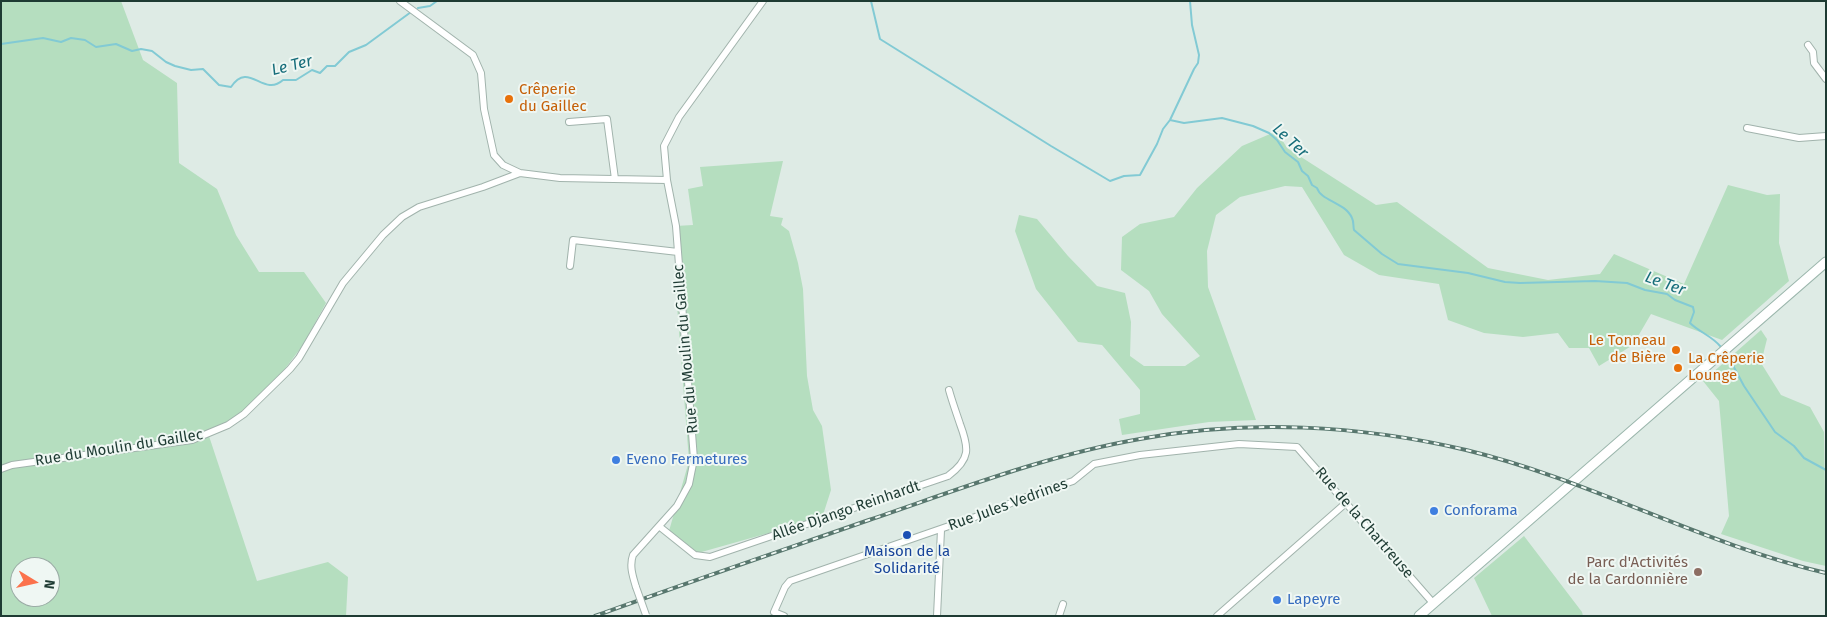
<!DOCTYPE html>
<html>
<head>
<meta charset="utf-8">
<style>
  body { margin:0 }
  #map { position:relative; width:1827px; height:617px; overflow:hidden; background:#deebe5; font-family:"Fira Sans",sans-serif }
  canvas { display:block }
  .frame { position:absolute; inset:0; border:2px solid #1e3b33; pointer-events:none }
  .north { position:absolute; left:10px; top:557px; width:50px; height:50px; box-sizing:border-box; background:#eff7f3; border:1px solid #9baca6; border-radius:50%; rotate:99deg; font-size:14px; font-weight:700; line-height:20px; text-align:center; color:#1e3b33 }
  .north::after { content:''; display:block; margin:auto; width:18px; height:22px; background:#fb724c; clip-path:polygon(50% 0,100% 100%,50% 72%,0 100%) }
</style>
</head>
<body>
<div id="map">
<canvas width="1827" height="617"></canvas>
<div class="frame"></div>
<div class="north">N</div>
</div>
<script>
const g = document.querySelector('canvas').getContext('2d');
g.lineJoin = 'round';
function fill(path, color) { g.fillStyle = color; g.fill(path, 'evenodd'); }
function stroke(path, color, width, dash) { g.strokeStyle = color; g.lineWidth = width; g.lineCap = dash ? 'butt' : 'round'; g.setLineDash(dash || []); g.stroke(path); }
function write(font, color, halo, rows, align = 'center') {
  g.font = font + ' "Fira Sans",sans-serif'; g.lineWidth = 4; g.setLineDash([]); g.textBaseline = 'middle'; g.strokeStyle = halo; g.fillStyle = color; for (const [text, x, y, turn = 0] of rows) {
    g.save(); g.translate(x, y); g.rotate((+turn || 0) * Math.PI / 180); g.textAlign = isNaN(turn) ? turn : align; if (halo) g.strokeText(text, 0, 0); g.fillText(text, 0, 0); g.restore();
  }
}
fill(new Path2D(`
  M 1,1 L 121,1 L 143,60 L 177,83 L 179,163 L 217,189 L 236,235 L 259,272 L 304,272 L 326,303 L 303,345 L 278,378 L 242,412 L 225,423 L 207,430 L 257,581 L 328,562 L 348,577 L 346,616 L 1,616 ZM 20,567 L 50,567 L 50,597 L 20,597 Z
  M 1277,131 L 1287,148 L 1376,205 L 1397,202 L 1488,268 L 1548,280 L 1600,274 L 1614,254 L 1684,284 L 1728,185 L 1767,195 L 1780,194 L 1779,243 L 1789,281 L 1722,340 L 1651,314 L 1633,345 L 1599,366 L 1589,348 L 1569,348 L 1558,333 L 1523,337 L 1484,333 L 1448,320 L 1439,284 L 1379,275 L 1344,255 L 1302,187 L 1285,186 L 1240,197 L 1216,215 L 1207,251 L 1208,287 L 1256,420 L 1209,422 L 1122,435 L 1119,419 L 1140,414 L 1140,390 L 1102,345 L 1078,342 L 1036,289 L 1015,231 L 1019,215 L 1037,219 L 1068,256 L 1097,286 L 1125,293 L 1131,322 L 1130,356 L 1144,366 L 1185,366 L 1200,356 L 1162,314 L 1149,291 L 1121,270 L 1122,237 L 1140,224 L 1174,217 L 1197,188 L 1242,146 Z
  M 783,161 L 770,216 L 783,218 L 781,225 L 789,231 L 798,263 L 803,289 L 807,376 L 813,410 L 822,426 L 831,490 L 822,518 L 698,553 L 669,531 L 689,461 L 676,293 L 676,226 L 693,225 L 688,189 L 703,186 L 700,167 Z
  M 1761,330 L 1767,339 L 1761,363 L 1781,395 L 1810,407 L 1824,432 L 1826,566 L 1803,561 L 1721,534 L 1729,516 L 1719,401 L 1703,381 Z
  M 1524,536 L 1582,612 L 1583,616 L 1492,616 L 1474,578 Z`), '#b5debf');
stroke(new Path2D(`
  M 871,1 L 880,39 L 1051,146 L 1110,181 L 1124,176 L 1140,175 L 1157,144 L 1163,129 L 1170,120 L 1194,69 L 1198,63 L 1199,55 L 1192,25 L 1190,1
  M 418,8 L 430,6 L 437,1
  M 1,44 L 43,38 L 61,42 L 71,38 L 85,40 L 96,47 L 116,44 L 132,51 L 141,49 L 152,51 L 166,62 L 175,66 L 191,70 L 203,69 L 219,85 L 231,87 C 249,60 263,98 283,80 L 296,80 L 312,70 L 320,73 L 327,66 L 335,66 L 349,52 L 366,45 L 411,12
  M 1170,120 L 1184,123 L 1222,118 L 1253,126 L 1269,133 L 1277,140 L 1285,152 L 1298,162 L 1302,171 L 1308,176 L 1312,185 L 1317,188 C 1321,201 1345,202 1352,218 C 1354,222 1353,226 1354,230 L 1382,254 L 1398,264 L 1468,273 L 1505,282 L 1520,283 L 1595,281 L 1627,283 L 1645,290 L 1667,294 L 1675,300 L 1693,307 L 1694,312 L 1690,323 C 1699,332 1712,336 1721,347
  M 1729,358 L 1744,386 L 1775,432 L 1794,446 L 1804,458 L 1826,470`), '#82cad4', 2);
const minor = new Path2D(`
  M 400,1 L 473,55 L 481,73 L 484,109 L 494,155 L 503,165 L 520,173
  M 1808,45 L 1813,52 L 1814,63 L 1826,79
  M 569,122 L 607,119 L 615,179
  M 1747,128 L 1799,138 L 1826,136
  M 570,266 L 573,240 L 678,252
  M 1,469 L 12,465 L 192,440 L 228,425 L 244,414 L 290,369 L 299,358 L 343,283 L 383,235 L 402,217 L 419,207 L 483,187 L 520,173 L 560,178 L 667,180
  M 660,527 L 695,555 L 710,557 L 948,476 C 971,459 969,448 960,424 C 956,412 952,401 949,390
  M 636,587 C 633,577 629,566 633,555 L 677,506 L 689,484 L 694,459 L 676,226 L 667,180 L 664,146 L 679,117 L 763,1
  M 774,612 L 785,587 L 790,581 L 1001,508 L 1015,501 L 1073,481 L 1094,464 L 1140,455 L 1239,444 L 1297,447 L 1433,603
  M 774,612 L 784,616
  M 937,616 L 941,530
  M 1059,616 L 1063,604
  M 1217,616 L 1347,502`);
const secondary = new Path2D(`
  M 1419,616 L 1826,262`);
stroke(minor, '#a1b3ac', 8);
stroke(secondary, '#9cb7ad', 11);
stroke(minor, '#fff', 6);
stroke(secondary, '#fff', 9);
const rail = new Path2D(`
  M 595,616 C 686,583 777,552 869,520 C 957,490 1047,455 1140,439 C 1247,419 1360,425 1466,450 C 1590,480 1702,544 1826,573`);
stroke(rail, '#58776e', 4);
stroke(rail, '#eff7f3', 2, [5.5]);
const minorBridge = new Path2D(`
  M 636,587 L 646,615`);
stroke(minorBridge, '#a1b3ac', 8, []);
stroke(minorBridge, '#fff', 6);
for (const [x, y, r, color] of [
  [509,99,5,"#e8710a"],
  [1676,350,5,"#e8710a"],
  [1678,368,5,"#e8710a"],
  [616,460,5,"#3f7fe0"],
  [1434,511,5,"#3f7fe0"],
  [907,535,5,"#1a4fb4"],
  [1698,572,5,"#8d6e63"],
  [1277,600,5,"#3f7fe0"]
]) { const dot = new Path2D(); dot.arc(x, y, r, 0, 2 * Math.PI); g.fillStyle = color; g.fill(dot); stroke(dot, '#eff7f3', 2); }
write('15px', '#c56008', '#eff7f3', [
  ["Crêperie",519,90],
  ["du Gaillec",519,107],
  ["Le Tonneau",1666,341,"right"],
  ["de Bière",1666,358,"right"],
  ["La Crêperie",1688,359],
  ["Lounge",1688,376]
], 'left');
write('15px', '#1e3b33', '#eff7f3', [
  ["Rue du Moulin du Gaillec",686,349,-95],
  ["Rue du Moulin du Gaillec",119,448,-9],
  ["Rue Jules Vedrines",1008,505,-20],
  ["Allée Django Reinhardt",846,511,-19],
  ["Rue de la Chartreuse",1364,523,49]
]);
write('15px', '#366cbe', '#eff7f3', [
  ["Eveno Fermetures",626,460],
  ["Conforama",1444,511],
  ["Lapeyre",1287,600]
], 'left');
write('15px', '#164399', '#eff7f3', [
  ["Maison de la",907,552],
  ["Solidarité",907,569]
]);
write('15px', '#785e54', '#eff7f3', [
  ["Parc d'Activités",1688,563],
  ["de la Cardonnière",1688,580]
], 'right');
write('italic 16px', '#166d7a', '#eff7f3', [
  ["Le Ter",292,66,-14],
  ["Le Ter",1290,141,43],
  ["Le Ter",1665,284,20]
]);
</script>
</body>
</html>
